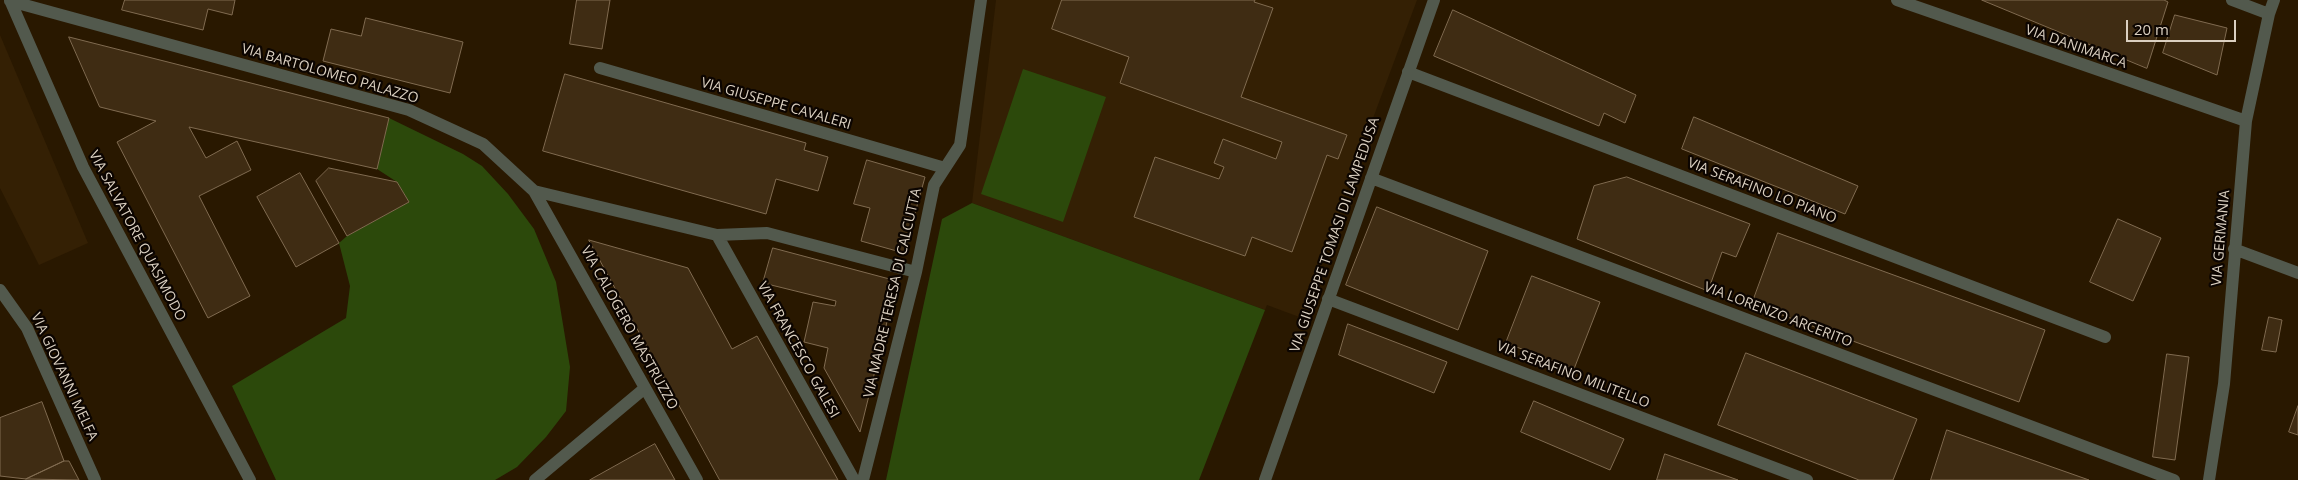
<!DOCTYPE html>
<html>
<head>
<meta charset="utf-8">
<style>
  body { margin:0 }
  #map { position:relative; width:2298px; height:480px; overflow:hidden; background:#291800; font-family:"Open Sans",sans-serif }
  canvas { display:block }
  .scale { position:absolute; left:2126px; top:20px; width:110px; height:22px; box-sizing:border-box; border:2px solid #dbd0c1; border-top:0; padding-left:6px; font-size:15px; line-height:18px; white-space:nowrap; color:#dbd0c1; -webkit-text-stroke:4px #0c0501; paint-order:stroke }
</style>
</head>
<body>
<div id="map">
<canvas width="2298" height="480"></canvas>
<div class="scale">20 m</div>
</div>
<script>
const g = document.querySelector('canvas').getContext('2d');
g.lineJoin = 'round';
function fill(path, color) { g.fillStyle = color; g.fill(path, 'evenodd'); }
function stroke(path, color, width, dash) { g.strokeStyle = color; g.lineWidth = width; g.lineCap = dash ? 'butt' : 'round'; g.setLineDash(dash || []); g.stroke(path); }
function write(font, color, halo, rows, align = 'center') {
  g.font = font + ' "Open Sans",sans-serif'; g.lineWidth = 4.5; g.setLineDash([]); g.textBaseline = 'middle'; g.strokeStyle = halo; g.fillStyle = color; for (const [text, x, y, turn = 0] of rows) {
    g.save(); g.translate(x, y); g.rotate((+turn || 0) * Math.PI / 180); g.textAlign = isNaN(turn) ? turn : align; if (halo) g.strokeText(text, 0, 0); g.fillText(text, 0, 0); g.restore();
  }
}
fill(new Path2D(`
  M 996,0 L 1417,0 L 1350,180 L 1302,318 L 1267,305 L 1265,310 L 972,203 Z
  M 0,35 L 88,243 L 39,265 L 0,188 Z`), '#342004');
fill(new Path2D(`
  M 1023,69 L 1106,97 L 1063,222 L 981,194 Z
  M 389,118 L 463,154 L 482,166 L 508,194 L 534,229 L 556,282 L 570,367 L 566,411 L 546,437 L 517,467 L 495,480 L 276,480 L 232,386 L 346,318 L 350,286 L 339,243 L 347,236 L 409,202 L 397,182 L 377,169 Z
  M 972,203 L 1265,310 L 1199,480 L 886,480 L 942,219 Z`), '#2c490b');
const building = new Path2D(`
  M 125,0 L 235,0 L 232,15 L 208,9 L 203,30 L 122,10 Z
  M 577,0 L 610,0 L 602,49 L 570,44 Z
  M 1062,0 L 1255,0 L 1254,2 L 1273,8 L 1241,97 L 1347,135 L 1338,159 L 1327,155 L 1292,252 L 1252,237 L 1245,256 L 1134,217 L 1155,157 L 1219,179 L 1224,167 L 1214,163 L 1223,139 L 1276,159 L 1282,142 L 1120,83 L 1129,57 L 1052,29 Z
  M 1982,0 L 2164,0 L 2168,2 L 2147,68 Z
  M 1453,10 L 1636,95 L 1625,123 L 1604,113 L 1599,126 L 1434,56 Z
  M 2175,15 L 2227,28 L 2217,75 L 2163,53 Z
  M 366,18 L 463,42 L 450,93 L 323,61 L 331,29 L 361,36 Z
  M 69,37 L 389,118 L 377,169 L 189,127 L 206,158 L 237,141 L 251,170 L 199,196 L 250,296 L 208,318 L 117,142 L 156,121 L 100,107 Z
  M 565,74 L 806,143 L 804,150 L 828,157 L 818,191 L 776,179 L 766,214 L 543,151 Z
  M 1694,117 L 1858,186 L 1845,214 L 1682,149 Z
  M 867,160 L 925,177 L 904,253 L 861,241 L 870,208 L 854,204 Z
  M 329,168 L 397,182 L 409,202 L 347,236 L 316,181 Z
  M 300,173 L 339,243 L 296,267 L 257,197 Z
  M 1627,177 L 1750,224 L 1736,257 L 1722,252 L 1708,291 L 1577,239 L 1594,186 Z
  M 1377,207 L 1488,251 L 1458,330 L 1346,285 Z
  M 2118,219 L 2161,238 L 2133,301 L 2090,282 Z
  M 1778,233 L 2045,330 L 2019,402 L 1752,304 Z
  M 589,240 L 688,268 L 732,349 L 757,336 L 838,480 L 720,480 Z
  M 773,248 L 897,281 L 860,432 L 824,368 L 828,348 L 804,342 L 813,302 L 835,306 L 836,301 L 763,283 Z
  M 1532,276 L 1600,302 L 1574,369 L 1506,343 Z
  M 2269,317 L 2282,320 L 2276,352 L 2262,350 Z
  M 1348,324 L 1447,362 L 1434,393 L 1339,355 Z
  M 1746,353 L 1917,419 L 1893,480 L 1859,480 L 1718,425 Z
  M 2167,354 L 2189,357 L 2175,460 L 2153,457 Z
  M 1534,401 L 1624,439 L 1610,470 L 1521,432 Z
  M 42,402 L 64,461 L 26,479 L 0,476 L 0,418 Z
  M 2298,406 L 2298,435 L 2289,432 Z
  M 1947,430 L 2089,480 L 1931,480 Z
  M 655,444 L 675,480 L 590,480 Z
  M 1665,454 L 1738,480 L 1657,480 Z
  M 64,461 L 69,461 L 79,480 L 26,479 Z`);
fill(building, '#3f2c13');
stroke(building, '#806b50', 1);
stroke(new Path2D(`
  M 10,0 L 83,167 L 250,480
  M 1897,0 L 2246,121
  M 2232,0 L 2269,14
  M 10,1 L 409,110 L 483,144 L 534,191 L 717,235 L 767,233 L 916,272
  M 600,68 L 945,168
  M 1408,72 L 2105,337
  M 1371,178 L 2174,480
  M 534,191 L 697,480
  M 717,235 L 854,480
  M 2234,249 L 2298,273
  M 0,290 L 27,328 L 95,480
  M 1328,299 L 1807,480
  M 535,480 L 645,388
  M 863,480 L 916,272 L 934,185 L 960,145 L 981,0
  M 1265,480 L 1434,0
  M 2209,480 L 2224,384 L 2246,121 L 2269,14 L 2274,0`), '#52594d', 12);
write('14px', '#dbd0c1', '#0c0501', [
  ["VIA DANIMARCA",2076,47,19],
  ["VIA BARTOLOMEO PALAZZO",330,74,16],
  ["VIA GIUSEPPE CAVALERI",776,104,16],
  ["VIA SERAFINO LO PIANO",1762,191,21],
  ["VIA GIUSEPPE TOMASI DI LAMPEDUSA",1335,235,-71],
  ["VIA SALVATORE QUASIMODO",137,236,62],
  ["VIA GERMANIA",2221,238,-85],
  ["VIA MADRE TERESA DI CALCUTTA",893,293,-77],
  ["VIA LORENZO ARCERITO",1778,315,21],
  ["VIA CALOGERO MASTRUZZO",629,328,61],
  ["VIA FRANCESCO GALESI",798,350,61],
  ["VIA SERAFINO MILITELLO",1573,375,21],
  ["VIA GIOVANNI MELFA",64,377,65]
]);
</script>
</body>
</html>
